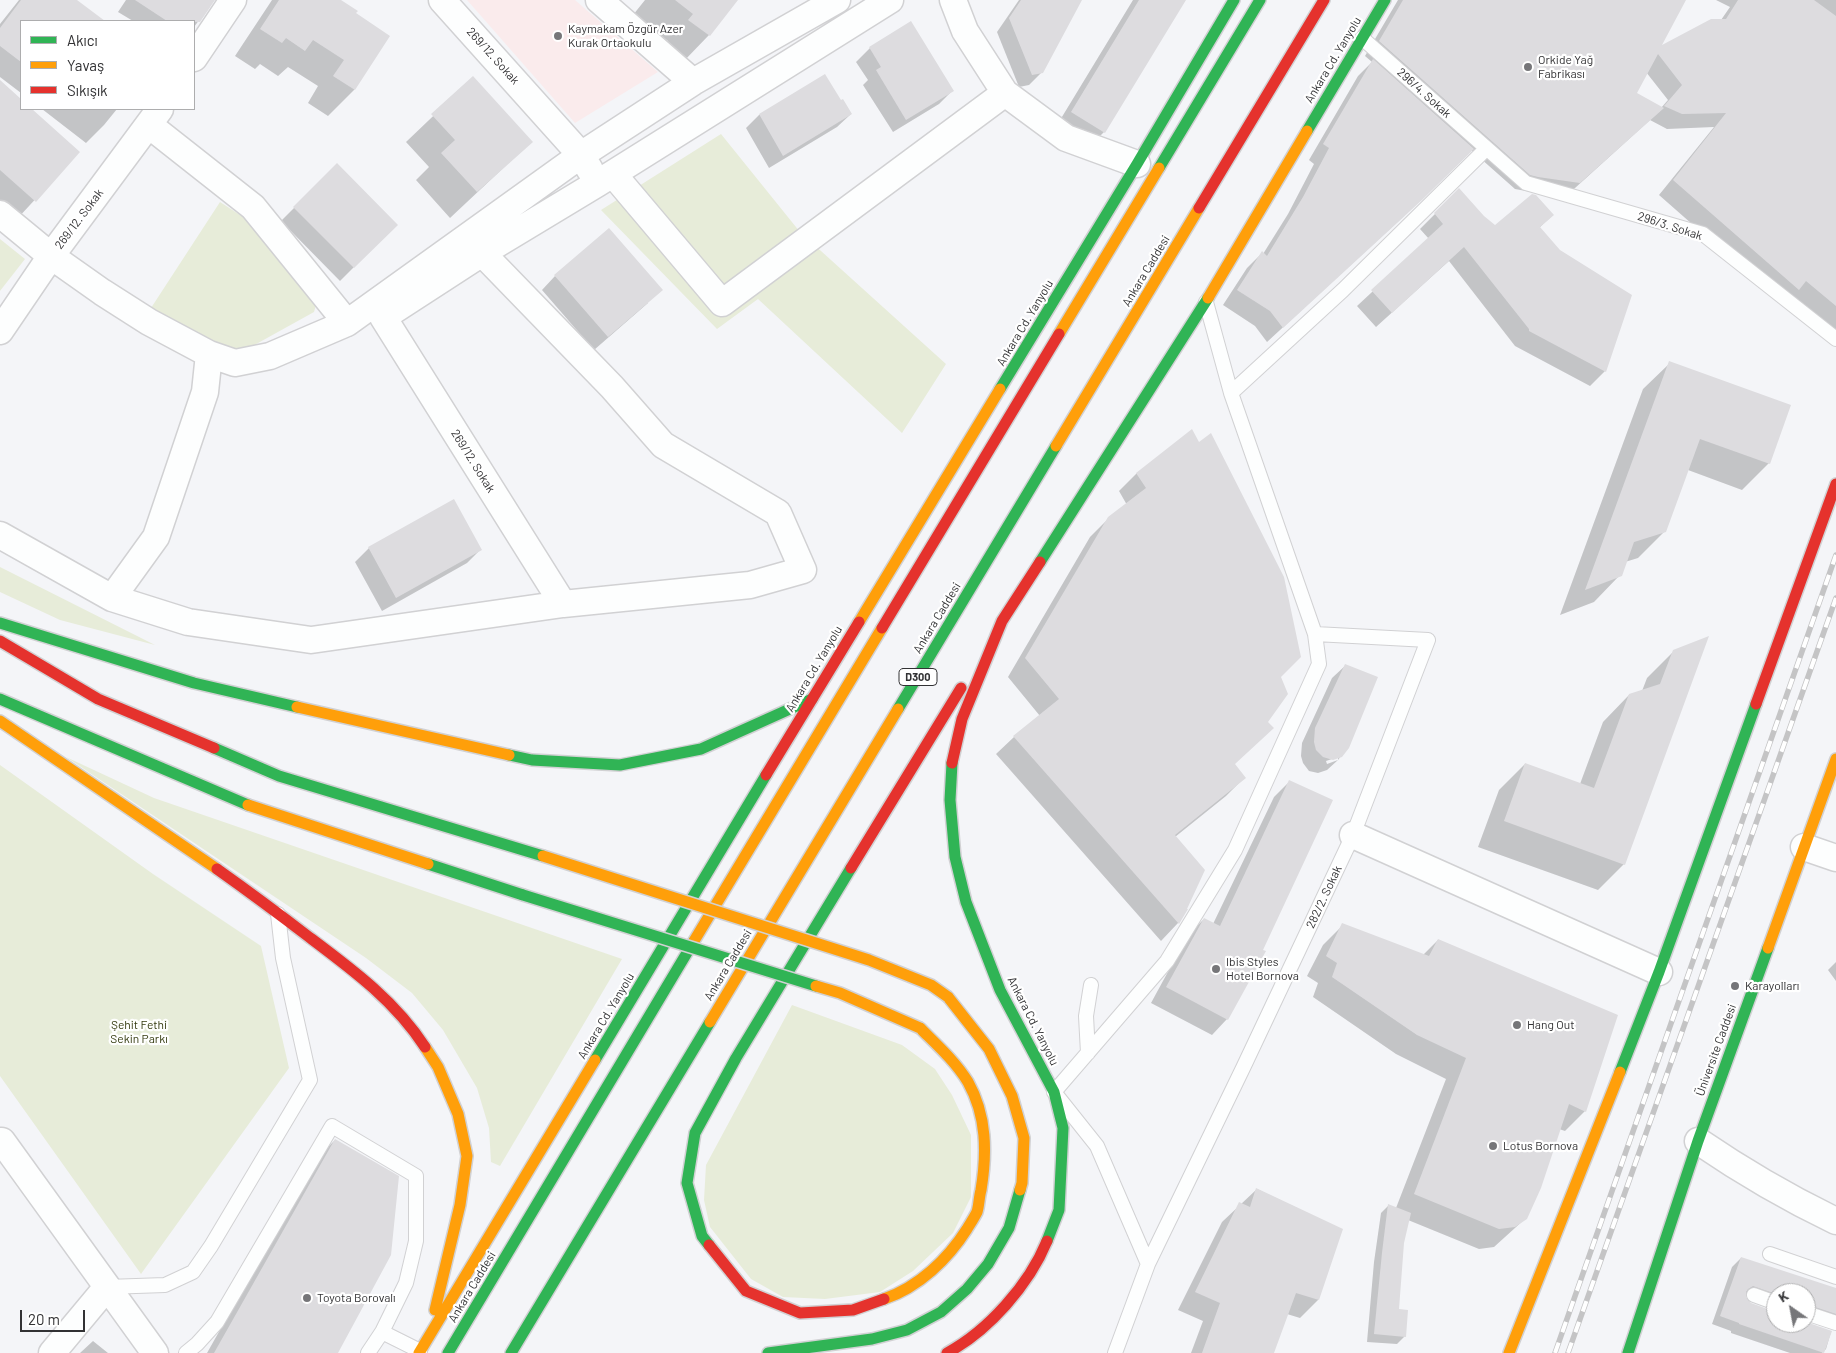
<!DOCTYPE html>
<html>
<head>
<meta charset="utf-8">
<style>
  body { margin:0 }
  #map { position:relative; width:1836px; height:1353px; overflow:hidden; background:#f4f5f8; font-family:Barlow,sans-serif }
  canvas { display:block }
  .legend { position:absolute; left:20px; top:20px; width:175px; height:90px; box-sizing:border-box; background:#fff; border:1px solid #adadae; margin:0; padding:6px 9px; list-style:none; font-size:15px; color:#323234 }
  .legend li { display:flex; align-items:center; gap:10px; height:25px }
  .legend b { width:25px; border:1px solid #adadae }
  .north { position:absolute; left:1766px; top:1283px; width:50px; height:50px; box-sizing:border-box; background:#fff; border:1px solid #adadae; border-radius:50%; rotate:327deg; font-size:14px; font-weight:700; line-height:20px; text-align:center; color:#323234 }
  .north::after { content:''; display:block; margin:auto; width:18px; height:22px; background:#767679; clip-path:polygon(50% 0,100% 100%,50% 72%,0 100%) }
  .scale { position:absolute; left:20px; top:1310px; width:65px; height:22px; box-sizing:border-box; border:2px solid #323234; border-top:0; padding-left:6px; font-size:15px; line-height:18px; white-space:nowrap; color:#323234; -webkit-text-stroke:4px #fff; paint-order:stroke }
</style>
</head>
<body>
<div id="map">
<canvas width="1836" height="1353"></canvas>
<ul class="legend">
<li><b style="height:6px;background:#30b455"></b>Akıcı</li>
<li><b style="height:6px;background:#ff9f0a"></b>Yavaş</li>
<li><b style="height:6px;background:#e5322d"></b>Sıkışık</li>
</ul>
<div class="north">K</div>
<div class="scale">20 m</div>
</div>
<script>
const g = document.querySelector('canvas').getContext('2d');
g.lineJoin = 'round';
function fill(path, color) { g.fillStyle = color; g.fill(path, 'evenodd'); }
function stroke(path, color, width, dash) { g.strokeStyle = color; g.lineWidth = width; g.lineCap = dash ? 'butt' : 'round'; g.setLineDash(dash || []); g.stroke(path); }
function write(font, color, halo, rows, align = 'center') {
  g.font = font + ' Barlow,sans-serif'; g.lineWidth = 4.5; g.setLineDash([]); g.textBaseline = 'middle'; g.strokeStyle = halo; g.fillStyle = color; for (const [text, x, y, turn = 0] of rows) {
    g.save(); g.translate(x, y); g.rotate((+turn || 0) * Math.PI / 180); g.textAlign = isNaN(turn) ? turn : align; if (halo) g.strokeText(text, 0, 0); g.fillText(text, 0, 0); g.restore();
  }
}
fill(new Path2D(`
  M 467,0 L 575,0 L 658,72 L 575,123 Z`), '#faebec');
fill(new Path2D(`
  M 721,134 L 800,232 L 946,364 L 902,433 L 758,299 L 717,329 L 601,210 Z
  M 220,202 L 254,224 L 318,298 L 314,312 L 240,353 L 214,344 L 151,308 Z
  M 0,239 L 25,259 L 0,291 Z
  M 0,567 L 155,645 L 60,620 L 0,592 Z
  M 66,757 L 154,798 L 622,959 L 500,1166 L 491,1162 L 489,1128 L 477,1088 L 443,1030 L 412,993 L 366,958 Z
  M 0,765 L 153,874 L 261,946 L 289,1068 L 141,1274 L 0,1076 Z
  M 792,1005 L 902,1045 L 935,1069 L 952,1095 L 971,1135 L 971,1197 L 953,1233 L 913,1271 L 880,1292 L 825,1299 L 783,1297 L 751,1279 L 710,1227 L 704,1200 L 706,1165 Z`), '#e7ecd9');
fill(new Path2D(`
  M 19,0 L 75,0 L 103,21 L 21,21 L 21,93 L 0,77 L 0,24 Z
  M 126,0 L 214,0 L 194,27 L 194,21 L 133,21 L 118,12 Z
  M 272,0 L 339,0 L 354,14 L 389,36 L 354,90 L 328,116 L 308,103 L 318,86 L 288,67 L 278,76 L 260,64 L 255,69 L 235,56 Z
  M 645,0 L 737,0 L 709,35 L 683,62 L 663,47 L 668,41 L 633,15 Z
  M 1019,0 L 1081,0 L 1042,72 L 1029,85 L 1019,87 L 997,32 Z
  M 1133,0 L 1184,0 L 1104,132 L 1086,150 L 1054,130 Z
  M 1398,0 L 1684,0 L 1659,48 L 1721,20 L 1730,7 L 1716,0 L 1836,0 L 1836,333 L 1783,304 L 1659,195 L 1714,127 L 1667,129 L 1650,120 L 1564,198 L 1515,189 L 1471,150 L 1405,215 L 1267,342 L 1255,326 L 1223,305 L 1247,268 L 1262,253 L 1263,254 L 1288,214 L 1314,164 L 1309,160 L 1358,76 L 1372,62 L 1365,56 ZM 1646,72 L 1668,100 L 1661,108 L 1635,93 Z
  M 870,48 L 952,91 L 939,104 L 893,132 L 863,85 L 868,80 L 856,62 Z
  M 825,76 L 840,102 L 851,114 L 837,127 L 769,168 L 746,128 L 759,115 Z
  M 473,78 L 531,142 L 450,218 L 416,180 L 429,167 L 406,142 Z
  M 0,82 L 21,101 L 21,109 L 30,109 L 79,152 L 17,219 L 0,204 Z
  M 42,109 L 117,109 L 104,125 L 86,143 Z
  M 337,165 L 396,225 L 340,281 L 281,221 Z
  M 1459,190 L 1483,216 L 1495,227 L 1553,215 L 1539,228 L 1605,371 L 1590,386 L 1515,346 L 1449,261 L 1376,327 L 1357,306 L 1429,239 L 1420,229 Z
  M 555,276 L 648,303 L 594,350 L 542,290 Z
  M 1670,363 L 1769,463 L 1742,490 L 1688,470 L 1665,531 L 1638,558 L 1625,562 L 1620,575 L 1594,602 L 1560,615 L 1643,389 Z
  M 1137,473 L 1280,676 L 1234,765 L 1244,778 L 1226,796 L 1175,837 L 1178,923 L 1161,941 L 996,754 L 1014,737 L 1040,716 L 1008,677 L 1090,537 L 1109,518 L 1127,505 L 1119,491 Z
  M 453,501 L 480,550 L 467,563 L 382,611 L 355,562 L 369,548 Z
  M 1674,651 L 1624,864 L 1598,890 L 1478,847 L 1499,790 L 1525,764 L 1580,784 L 1603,722 L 1629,695 L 1642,691 L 1647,678 Z
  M 1346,665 L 1341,756 L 1338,760 L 1338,757 L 1326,761 L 1327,764 L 1338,760 L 1327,770 L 1318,773 L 1309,771 L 1303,763 L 1301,756 L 1302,743 L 1332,678 Z
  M 1290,781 L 1227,1019 L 1212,1035 L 1151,1003 L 1188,935 L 1204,919 L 1213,924 L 1274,797 Z
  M 1343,925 L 1423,955 L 1438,940 L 1585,1111 L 1565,1131 L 1559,1129 L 1526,1218 L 1494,1247 L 1479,1249 L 1408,1220 L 1402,1243 L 1397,1310 L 1405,1336 L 1397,1344 L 1367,1342 L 1374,1262 L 1381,1213 L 1389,1205 L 1396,1208 L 1446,1079 L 1396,1054 L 1313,997 L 1318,983 L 1307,976 L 1323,945 Z
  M 1836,962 L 1836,981 L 1828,970 Z
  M 335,1140 L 337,1353 L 207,1353 L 317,1158 Z
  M 1257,1189 L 1341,1229 L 1318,1300 L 1300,1318 L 1287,1314 L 1272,1353 L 1191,1353 L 1203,1321 L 1178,1310 L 1222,1222 Z
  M 1741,1258 L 1836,1289 L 1836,1315 L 1828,1323 L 1806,1315 L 1806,1293 L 1776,1293 L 1776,1311 L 1774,1306 L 1744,1295 L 1747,1302 L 1773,1313 L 1776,1312 L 1776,1323 L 1831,1332 L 1826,1349 L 1822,1353 L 1790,1353 L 1731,1333 L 1731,1331 L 1712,1324 L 1732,1267 Z
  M 93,1341 L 108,1353 L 80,1353 Z`), '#0003');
fill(new Path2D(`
  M 21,0 L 77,0 L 105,21 L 21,21 L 21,62 L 0,46 L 0,28 Z
  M 135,0 L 215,0 L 200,22 L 167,21 Z
  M 279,0 L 341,0 L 358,11 L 356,13 L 390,36 L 355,90 L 333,76 L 344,60 L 313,40 L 305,51 L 286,38 L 282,43 L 260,29 Z
  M 675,0 L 738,0 L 710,36 L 688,20 L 693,14 Z
  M 1021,0 L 1082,0 L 1043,73 L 1032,75 L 1009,18 Z
  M 1139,0 L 1186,0 L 1105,133 L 1071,112 Z
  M 1403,0 L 1686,0 L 1662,45 L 1711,19 L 1726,19 L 1738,0 L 1814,0 L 1836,16 L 1836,306 L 1806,281 L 1799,290 L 1673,180 L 1726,113 L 1682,114 L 1664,106 L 1682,85 L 1658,54 L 1637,93 L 1664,108 L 1580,183 L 1538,177 L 1530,175 L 1379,41 Z
  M 911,21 L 954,91 L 906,120 L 876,70 L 881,67 L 869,47 Z
  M 1373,59 L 1474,149 L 1422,200 L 1283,328 L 1270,311 L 1237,290 L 1262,251 L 1267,256 L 1303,197 L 1329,148 L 1323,144 Z
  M 825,74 L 841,100 L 843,99 L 852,114 L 783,156 L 759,114 Z
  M 473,76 L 533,142 L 477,192 L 441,153 L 455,140 L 431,114 Z
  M 0,80 L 21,99 L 21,109 L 32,109 L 80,152 L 36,202 L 0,170 Z
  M 337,163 L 398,225 L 354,268 L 293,207 Z
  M 1459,188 L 1484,216 L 1495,225 L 1532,194 L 1536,195 L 1554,215 L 1540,227 L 1560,250 L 1632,295 L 1606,372 L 1529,331 L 1529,329 L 1464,247 L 1392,313 L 1371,290 L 1443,224 L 1434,213 Z
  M 609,228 L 663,290 L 608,337 L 554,275 Z
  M 1669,361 L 1791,405 L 1770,464 L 1700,439 L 1666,532 L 1634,542 L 1622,576 L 1585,590 Z
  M 1192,429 L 1199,442 L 1211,433 L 1284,577 L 1301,657 L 1281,677 L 1288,694 L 1268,722 L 1274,728 L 1235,764 L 1246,778 L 1175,835 L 1205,870 L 1187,909 L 1188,909 L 1179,924 L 1013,736 L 1059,699 L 1025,658 L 1108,517 L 1146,488 L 1136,473 Z
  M 454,499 L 482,550 L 396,598 L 368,547 Z
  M 1709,636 L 1625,865 L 1504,821 L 1525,763 L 1594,788 L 1629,694 L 1660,684 L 1673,650 Z
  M 1345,664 L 1378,677 L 1349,748 L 1342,757 L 1333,760 L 1323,757 L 1316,750 L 1314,742 L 1315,728 Z
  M 1289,780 L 1333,800 L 1263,950 L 1266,951 L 1228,1020 L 1166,987 L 1204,918 L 1220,926 Z
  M 1342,923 L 1429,956 L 1438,939 L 1618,1015 L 1586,1112 L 1569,1104 L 1541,1188 L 1527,1219 L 1515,1227 L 1499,1229 L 1414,1194 L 1466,1058 L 1417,1035 L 1332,977 L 1337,963 L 1326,956 Z
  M 335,1139 L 399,1176 L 391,1255 L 338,1353 L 214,1353 Z
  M 1256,1188 L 1343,1229 L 1319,1300 L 1296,1293 L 1274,1353 L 1202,1353 L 1220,1303 L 1195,1292 L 1239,1202 L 1250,1207 Z
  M 1388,1204 L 1411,1213 L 1404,1243 L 1399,1309 L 1408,1310 L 1406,1337 L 1374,1334 L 1382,1253 Z
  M 1741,1257 L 1836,1288 L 1836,1314 L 1806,1304 L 1806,1293 L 1776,1294 L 1753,1286 L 1748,1289 L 1746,1292 L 1746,1297 L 1751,1303 L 1776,1312 L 1776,1323 L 1806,1322 L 1832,1331 L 1824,1353 L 1739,1324 L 1739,1323 L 1720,1316 Z`), '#dddcdf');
const lane = new Path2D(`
  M 1362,38 L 1526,183 L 1703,234 L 1836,339
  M 1231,393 L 1343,290 L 1486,149
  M 1088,1053 L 1086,1016 L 1091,985
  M 1770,1254 L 1836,1277
  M 1148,1264 L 1097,1146 L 1054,1092 L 1167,961 L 1235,850 L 1319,664 L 1315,634 L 1231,393 L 1206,302
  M 107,1287 L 165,1285 L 193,1272 L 211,1246 L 310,1080 L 283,958 L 278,914
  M 1754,1295 L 1776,1303
  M 1806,1313 L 1836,1323
  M 186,1353 L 197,1344 L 217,1322 L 332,1126 L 416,1176 L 416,1241 L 406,1283 L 382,1332
  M 368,1353 L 382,1332 L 420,1351
  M 1115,1353 L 1148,1264 L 1243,1068 L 1353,835 L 1428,640 L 1315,634`);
const street = new Path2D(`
  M 442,0 L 581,155 L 590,170
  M 599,0 L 693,82
  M 953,0 L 965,31 L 1005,93 L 1066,138 L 1137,164
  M 194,58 L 233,0
  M 149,125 L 253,207 L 347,323
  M 613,174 L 722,303 L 1005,93
  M 0,214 L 51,256 L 102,292 L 149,322 L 209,354 L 235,363 L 270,356 L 347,323 L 581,155 L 693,82 L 837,0
  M 388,314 L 482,253 L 598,183 L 890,0
  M 383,317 L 563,604
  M 0,331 L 51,256 L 160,109
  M 0,535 L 112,598 L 188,622 L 311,640 L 563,604 L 750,585 L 803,570 L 778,513 L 663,445 L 612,387 L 482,253
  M 112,598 L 156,537 L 205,392 L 209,354
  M 1353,835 L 1659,972
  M 1804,847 L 1836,858
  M 2,1141 L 155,1353
  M 1698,1141 C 1742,1171 1788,1198 1836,1221
  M 52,1353 L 107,1287`);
const fast = new Path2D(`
  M 1307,131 L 1385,0
  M 1159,168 L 1260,0
  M 1000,389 L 1137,164 L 1234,0
  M 1040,562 L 1208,298
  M 0,623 L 194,683 L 297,707
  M 0,699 L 248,805
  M 898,709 L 1056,446
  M 214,748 L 279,776 L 543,856
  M 509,755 L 532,760 L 620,765 L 701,749 L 812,699
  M 952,763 L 950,800 L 955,857 L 966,902 L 1000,990 L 1054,1092 L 1063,1128 L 1059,1210 L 1047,1241
  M 428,864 L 523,895
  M 595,1060 L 766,775
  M 1620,1072 L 1659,972 L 1756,704
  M 709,1245 L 702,1236 L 687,1183 L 695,1133 L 736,1058 L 851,868
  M 448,1353 L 694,941
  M 511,1353 L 710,1022
  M 768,1353 L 872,1339 L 907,1330 L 941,1312 L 967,1289 L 988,1264 L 1009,1228 L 1020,1190
  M 1628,1353 L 1698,1141 L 1768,948`);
const slow = new Path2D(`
  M 1208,298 L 1307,131
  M 1059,334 L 1159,168
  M 1056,446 L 1199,208
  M 859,622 L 1000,389
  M 297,707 L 509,755
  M 0,721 L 217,869
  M 248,805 L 428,864
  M 694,941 L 882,628
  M 1768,948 L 1836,759
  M 948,997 L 989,1049 L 1012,1096 L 1024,1138 L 1022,1183 L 1020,1190
  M 710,1022 L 898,709
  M 425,1047 L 438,1067 L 458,1114 L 467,1156 L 460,1205 L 435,1310
  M 884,1299 C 919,1287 948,1259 967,1229 C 970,1224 974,1218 977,1212 C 979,1206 979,1197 981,1190 C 987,1153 987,1116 968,1082 C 955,1061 937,1045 920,1028
  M 419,1353 L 595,1060
  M 1509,1353 L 1620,1072`);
const jam = new Path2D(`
  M 1199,208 L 1324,0
  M 882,628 L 1059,334
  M 0,641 L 98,699 L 214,748
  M 1756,704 L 1836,484
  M 952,763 L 962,719 L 1002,621 L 1040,562
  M 766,775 L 859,622
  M 851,868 L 961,688
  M 217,869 C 248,891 279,914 309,937 C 353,970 395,1001 425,1047
  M 709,1245 L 746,1291 L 800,1313 L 853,1310 L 884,1299
  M 947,1353 C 988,1331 1029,1285 1047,1241`);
stroke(lane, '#d1d1d3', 16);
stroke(street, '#d1d1d3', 29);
stroke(fast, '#d1d1d3', 14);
stroke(slow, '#d1d1d3', 14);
stroke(jam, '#d1d1d3', 14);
stroke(lane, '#fdfefe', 14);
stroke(street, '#fdfefe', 26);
stroke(fast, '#30b455', 11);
stroke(slow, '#ff9f0a', 11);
stroke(jam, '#e5322d', 11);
const rail = new Path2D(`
  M 1555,1353 L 1836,555
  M 1568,1353 L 1836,598`);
stroke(rail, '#c4c4c5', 5.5);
stroke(rail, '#fff', 4, [11]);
const fastBridge = new Path2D(`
  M 523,895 L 816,986`);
const slowBridge = new Path2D(`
  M 543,856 L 869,960 L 931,985 L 948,997
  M 816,986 L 840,993 L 920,1028`);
stroke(fastBridge, '#d1d1d3', 14, []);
stroke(slowBridge, '#d1d1d3', 14, []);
stroke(fastBridge, '#30b455', 11);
stroke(slowBridge, '#ff9f0a', 11);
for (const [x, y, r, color] of [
  [558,36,5,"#767679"],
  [1528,67,5,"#767679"],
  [1216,969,5,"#767679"],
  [1735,986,5,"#767679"],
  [1517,1025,5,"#767679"],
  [1493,1146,5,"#767679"],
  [307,1298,5,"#767679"]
]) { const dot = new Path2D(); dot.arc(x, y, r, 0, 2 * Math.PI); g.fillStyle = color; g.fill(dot); stroke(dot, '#fff', 2); }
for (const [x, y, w] of [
  [918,677,38]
]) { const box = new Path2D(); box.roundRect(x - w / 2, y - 8.5, w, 17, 4); g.fillStyle = '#fff'; g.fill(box); stroke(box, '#323234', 1); }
write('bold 11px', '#323234', null, [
  ["D300",918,677]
]);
write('12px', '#323234', '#fff', [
  ["Kaymakam Özgür Azer",568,29],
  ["Kurak Ortaokulu",568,43],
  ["Orkide Yağ",1538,60],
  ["Fabrikası",1538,74],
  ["Ibis Styles",1226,962],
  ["Hotel Bornova",1226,976],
  ["Karayolları",1745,986],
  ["Hang Out",1527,1025],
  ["Lotus Bornova",1503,1146],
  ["Toyota Borovalı",317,1298]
], 'left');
write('12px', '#323234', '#fff', [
  ["269/12. Sokak",493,56,48],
  ["Ankara Cd. Yanyolu",1333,60,-59],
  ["296/4. Sokak",1424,93,42],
  ["269/12. Sokak",79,219,-53],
  ["296/3. Sokak",1670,226,18],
  ["Ankara Caddesi",1146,271,-59],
  ["Ankara Cd. Yanyolu",1025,323,-59],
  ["269/12. Sokak",473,461,58],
  ["Ankara Caddesi",937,618,-59],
  ["Ankara Cd. Yanyolu",814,669,-59],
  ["282/2. Sokak",1324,897,-65],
  ["Ankara Caddesi",728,965,-59],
  ["Ankara Cd. Yanyolu",606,1016,-59],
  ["Ankara Cd. Yanyolu",1033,1021,63],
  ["Üniversite Caddesi",1716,1050,-70],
  ["Ankara Caddesi",472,1287,-59]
]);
write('12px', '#353b10', '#fff', [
  ["Şehit Fethi",139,1025],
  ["Sekin Parkı",139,1039]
]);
</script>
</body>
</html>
